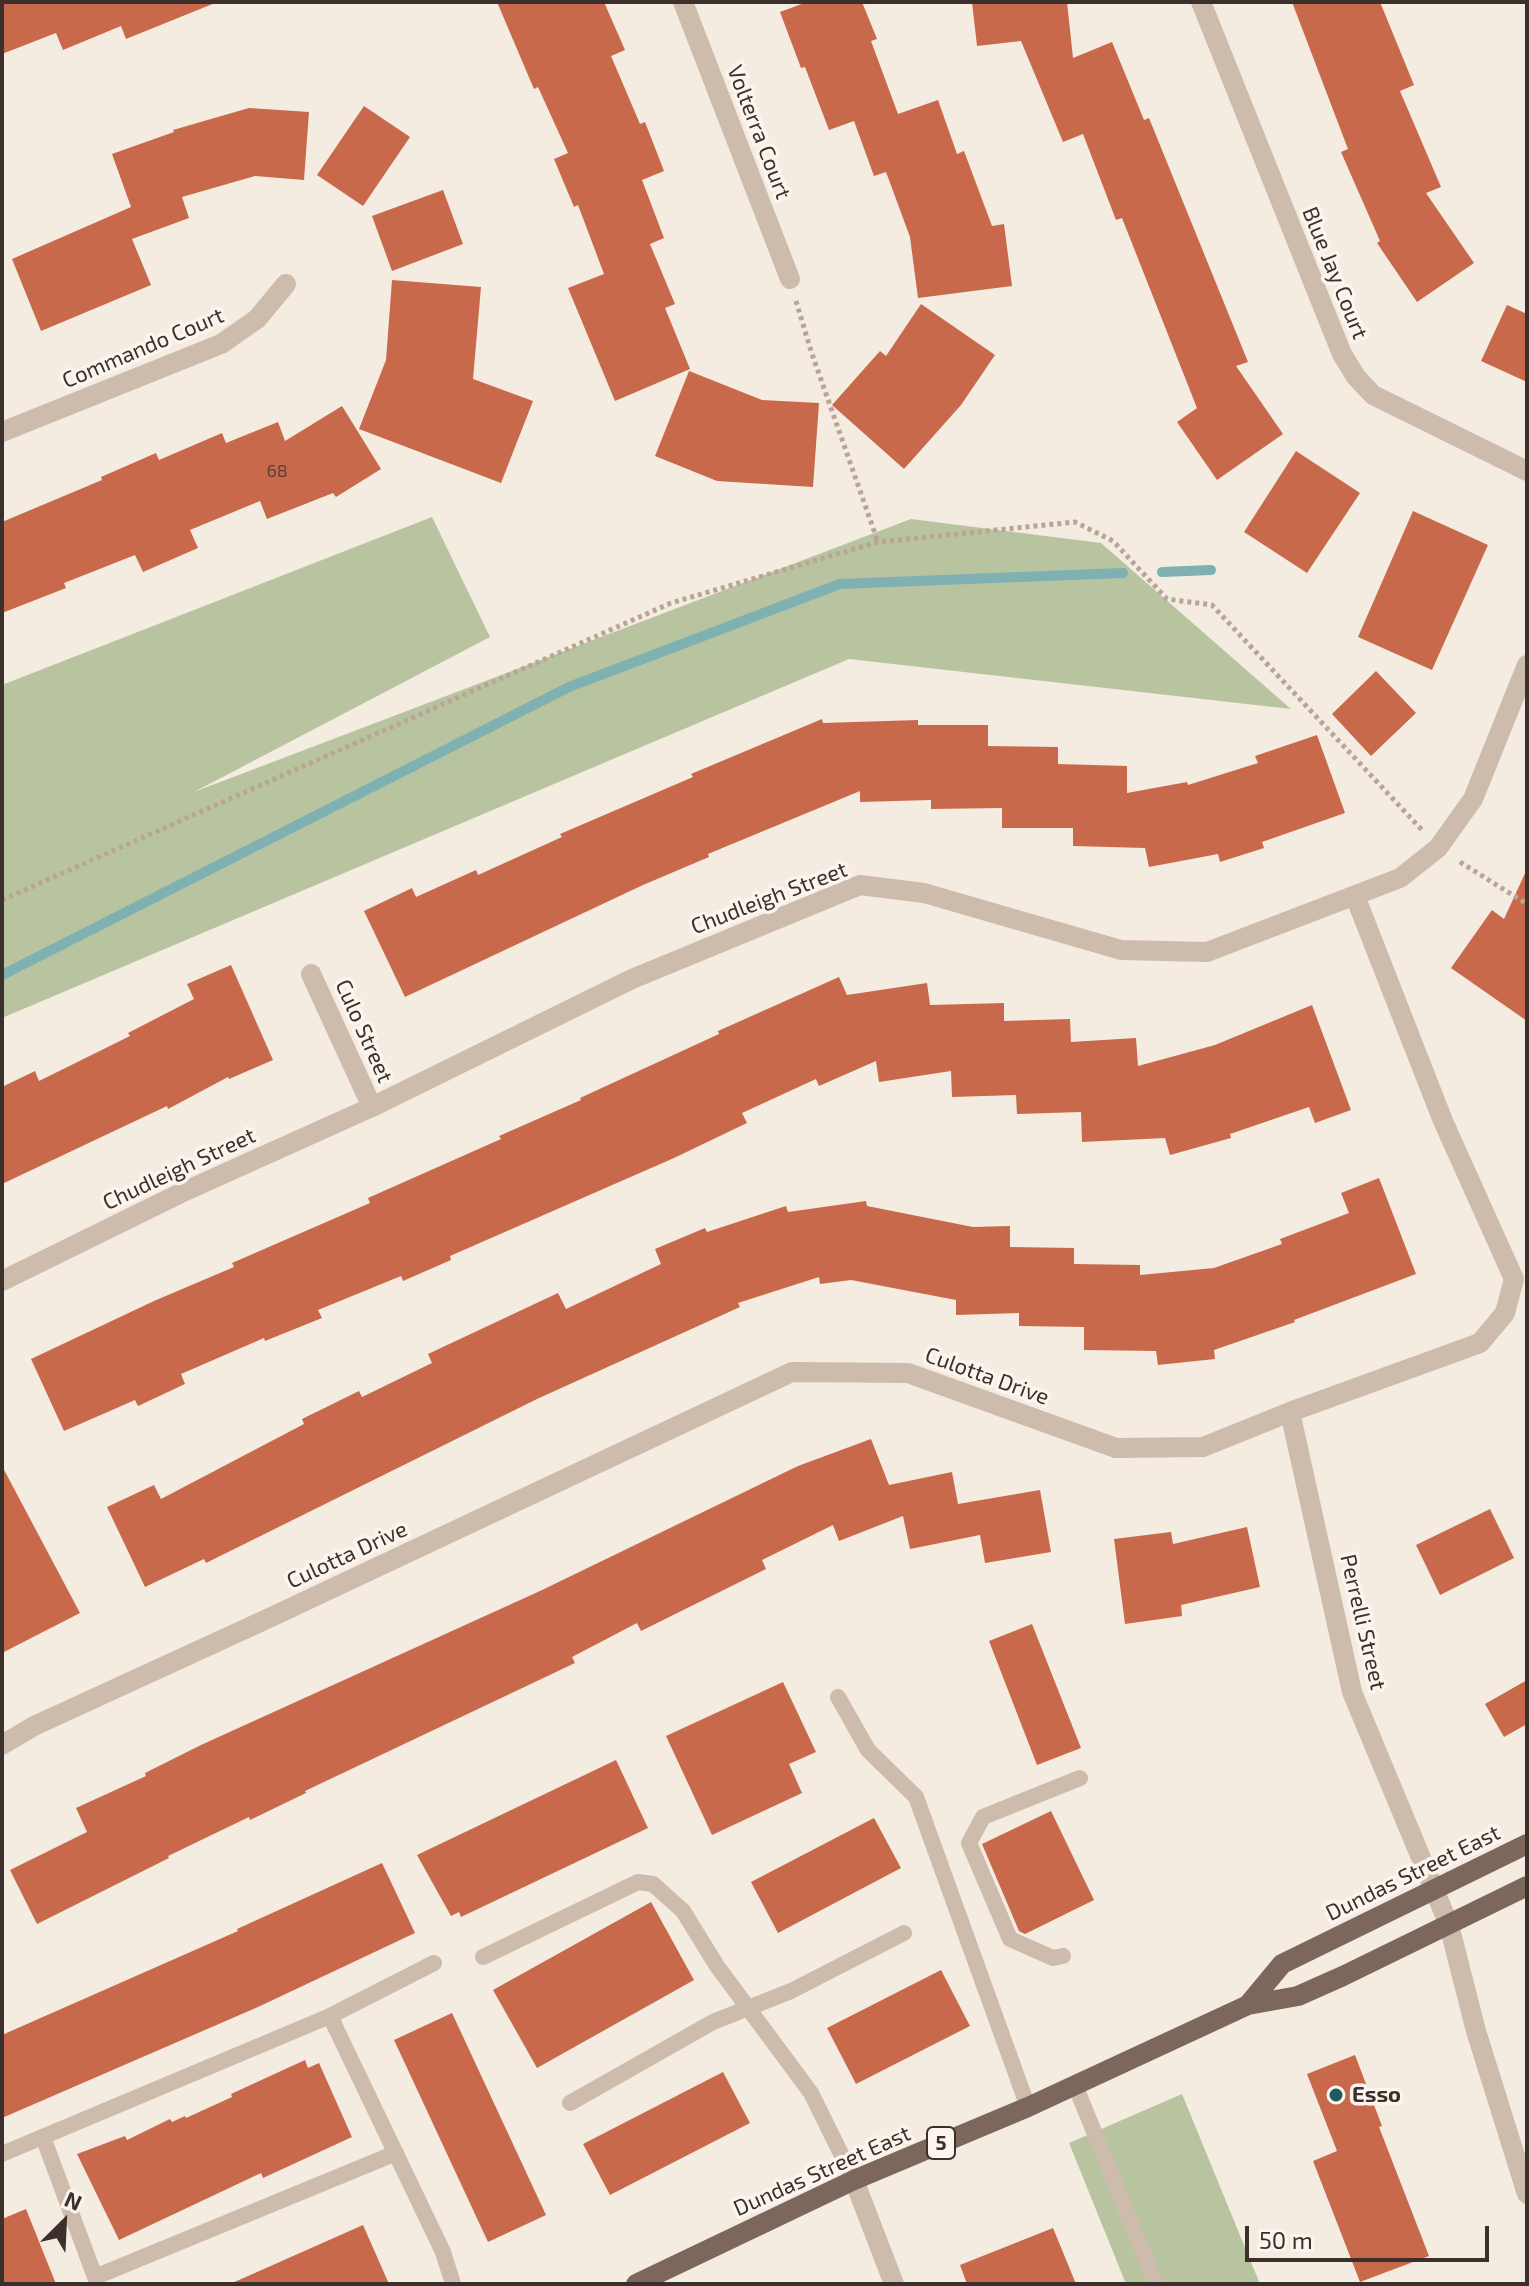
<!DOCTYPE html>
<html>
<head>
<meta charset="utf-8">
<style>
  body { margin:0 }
  #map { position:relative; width:1529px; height:2286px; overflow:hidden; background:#f4ebe1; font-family:"Exo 2",sans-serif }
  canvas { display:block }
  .frame { position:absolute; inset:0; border:4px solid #3b302b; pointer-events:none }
  .north { position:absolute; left:24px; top:2182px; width:80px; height:80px; -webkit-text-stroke:6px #fbf5ee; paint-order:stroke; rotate:24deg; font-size:22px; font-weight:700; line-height:32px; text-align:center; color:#3b302b }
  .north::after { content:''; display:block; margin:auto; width:28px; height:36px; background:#3b302b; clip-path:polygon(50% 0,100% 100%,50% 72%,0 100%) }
  .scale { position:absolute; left:1245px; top:2226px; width:244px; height:36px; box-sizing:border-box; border:4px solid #3b302b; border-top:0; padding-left:10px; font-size:24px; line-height:28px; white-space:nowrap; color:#3b302b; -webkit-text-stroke:6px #fbf5ee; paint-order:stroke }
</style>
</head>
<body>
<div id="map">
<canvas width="1529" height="2286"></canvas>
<div class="frame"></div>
<div class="north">N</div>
<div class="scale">50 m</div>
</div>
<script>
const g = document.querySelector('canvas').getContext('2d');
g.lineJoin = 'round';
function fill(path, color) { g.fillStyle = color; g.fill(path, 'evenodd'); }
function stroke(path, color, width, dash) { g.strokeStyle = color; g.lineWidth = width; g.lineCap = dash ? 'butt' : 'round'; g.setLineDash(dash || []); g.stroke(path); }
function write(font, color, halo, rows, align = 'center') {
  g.font = font + ' "Exo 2",sans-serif'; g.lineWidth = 7; g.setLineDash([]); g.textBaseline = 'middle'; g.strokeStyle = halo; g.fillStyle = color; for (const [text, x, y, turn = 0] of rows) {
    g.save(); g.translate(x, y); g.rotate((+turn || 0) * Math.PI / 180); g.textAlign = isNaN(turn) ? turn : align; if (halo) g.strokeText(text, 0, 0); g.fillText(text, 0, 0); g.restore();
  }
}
fill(new Path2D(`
  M 432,517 L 490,637 L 194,792 L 911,519 L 1101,543 L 1291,709 L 849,659 L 2,1018 L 2,685 Z
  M 1182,2094 L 1260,2284 L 1126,2284 L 1069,2143 Z`), '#b8c4a0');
stroke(new Path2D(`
  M 1162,572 L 1211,570
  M 2,975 L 569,687 L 840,584 L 1123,573`), '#7fb0b2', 10);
fill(new Path2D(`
  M 2,2 L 215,2 L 215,3 L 126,39 L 121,26 L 63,50 L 56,33 L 2,54 Z
  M 497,2 L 604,2 L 625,50 L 611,56 L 640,124 L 645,122 L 664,171 L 642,180 L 664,238 L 650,244 L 675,304 L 665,308 L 690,369 L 615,401 L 568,288 L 604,274 L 578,205 L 574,207 L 554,159 L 568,153 L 538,87 L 534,89 Z
  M 807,2 L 862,2 L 877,39 L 871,41 L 898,114 L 938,100 L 957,154 L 964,151 L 992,226 L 1004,224 L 1012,286 L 918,298 L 910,237 L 886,172 L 874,176 L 854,121 L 829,130 L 805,67 L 801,68 L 780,12 Z
  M 972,2 L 1067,2 L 1073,58 L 1112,42 L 1144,120 L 1149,118 L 1248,362 L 1236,366 L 1283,434 L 1217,480 L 1177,422 L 1197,408 L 1122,218 L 1116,220 L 1083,134 L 1063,142 L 1021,41 L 977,46 Z
  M 1292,2 L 1380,2 L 1414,85 L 1400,91 L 1441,187 L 1426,193 L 1474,263 L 1417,302 L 1377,243 L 1380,241 L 1341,152 L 1348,149 Z
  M 364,106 L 410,137 L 363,206 L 317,175 Z
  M 249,108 L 309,112 L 304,180 L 255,176 L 182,197 L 189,218 L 132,239 L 151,285 L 41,331 L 12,259 L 131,207 L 112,154 L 174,132 L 173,130 Z
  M 443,190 L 463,244 L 392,271 L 372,216 Z
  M 392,280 L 481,287 L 473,379 L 533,401 L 501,483 L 359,429 L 386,360 Z
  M 921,304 L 995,355 L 961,405 L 904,469 L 832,405 L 880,351 L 886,356 Z
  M 1507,305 L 1527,314 L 1527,382 L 1481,361 Z
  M 689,371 L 762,400 L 819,403 L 813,487 L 717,481 L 655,456 Z
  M 342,406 L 381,469 L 336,497 L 333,493 L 267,519 L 260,501 L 190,530 L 198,548 L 143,572 L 135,555 L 64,583 L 66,588 L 2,613 L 2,522 L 102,480 L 101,477 L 156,453 L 159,460 L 222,433 L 226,443 L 278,422 L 285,441 Z
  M 1296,451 L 1360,493 L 1307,573 L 1244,532 Z
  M 1413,511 L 1488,545 L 1432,670 L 1358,637 Z
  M 1376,671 L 1416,713 L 1371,756 L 1332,714 Z
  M 822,719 L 823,723 L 918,720 L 918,725 L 988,725 L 988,746 L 1058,747 L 1058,764 L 1127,766 L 1127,793 L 1187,782 L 1188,785 L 1258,763 L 1255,756 L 1317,735 L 1345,813 L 1262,842 L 1264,848 L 1220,862 L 1218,854 L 1149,867 L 1145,848 L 1073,846 L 1073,828 L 1002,828 L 1002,808 L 931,809 L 931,800 L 860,802 L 860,791 L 708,854 L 709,857 L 643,885 L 405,997 L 364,911 L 412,888 L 416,897 L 476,870 L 478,875 L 562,837 L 560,834 L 693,777 L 691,774 Z
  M 1527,869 L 1527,1021 L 1451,968 L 1492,910 L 1504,919 Z
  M 231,965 L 273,1060 L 229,1079 L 228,1077 L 168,1109 L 167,1106 L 2,1184 L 2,1087 L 35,1071 L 39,1081 L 130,1036 L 128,1033 L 194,999 L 187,984 Z
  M 839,977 L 847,995 L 927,983 L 930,1005 L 1004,1003 L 1004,1021 L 1070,1019 L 1071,1042 L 1136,1038 L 1138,1066 L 1215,1045 L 1312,1005 L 1351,1110 L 1315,1123 L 1309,1107 L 1230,1134 L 1231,1138 L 1170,1155 L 1165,1138 L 1082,1142 L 1081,1112 L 1017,1114 L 1016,1095 L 952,1097 L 951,1071 L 879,1082 L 876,1061 L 819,1086 L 816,1079 L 742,1113 L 747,1123 L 674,1158 L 450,1256 L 451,1260 L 403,1281 L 401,1276 L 318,1310 L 322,1318 L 265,1341 L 264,1338 L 181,1374 L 185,1384 L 138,1406 L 135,1400 L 64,1431 L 31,1359 L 154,1301 L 234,1267 L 232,1263 L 370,1203 L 368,1198 L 501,1139 L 499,1136 L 581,1100 L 580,1098 L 719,1034 L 718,1031 Z
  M 1379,1178 L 1416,1274 L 1294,1320 L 1295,1322 L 1214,1350 L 1215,1359 L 1158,1365 L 1156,1351 L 1084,1350 L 1084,1327 L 1019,1326 L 1019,1313 L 956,1315 L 956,1300 L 851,1280 L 820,1284 L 819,1277 L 738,1303 L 740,1307 L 537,1399 L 206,1563 L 204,1559 L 145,1587 L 107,1507 L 154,1485 L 161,1499 L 304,1424 L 302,1419 L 359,1391 L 362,1397 L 432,1363 L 428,1354 L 558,1293 L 566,1309 L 661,1264 L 655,1249 L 705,1228 L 707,1232 L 786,1206 L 788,1212 L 866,1201 L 867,1206 L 973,1227 L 1010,1226 L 1010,1247 L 1074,1248 L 1074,1264 L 1140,1265 L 1140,1275 L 1214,1268 L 1282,1244 L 1280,1239 L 1349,1213 L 1341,1193 Z
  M 871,1439 L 889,1485 L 952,1472 L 958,1504 L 1040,1490 L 1051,1552 L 985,1563 L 980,1535 L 910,1549 L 903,1516 L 839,1541 L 833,1525 L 762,1560 L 766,1569 L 641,1631 L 637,1623 L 572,1657 L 575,1663 L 305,1791 L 306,1793 L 250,1820 L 249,1817 L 168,1856 L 169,1858 L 37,1924 L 10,1870 L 87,1832 L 76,1808 L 146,1776 L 145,1773 L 201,1745 L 540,1591 L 798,1466 Z
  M 2,1466 L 80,1613 L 2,1653 Z
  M 1490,1509 L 1514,1558 L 1440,1595 L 1416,1545 Z
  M 1247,1527 L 1260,1587 L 1181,1605 L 1182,1616 L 1125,1624 L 1114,1539 L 1171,1532 L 1173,1544 Z
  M 1032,1624 L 1081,1748 L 1037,1765 L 989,1641 Z
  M 1527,1680 L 1527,1724 L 1504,1737 L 1485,1704 Z
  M 783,1682 L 816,1752 L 789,1764 L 802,1793 L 712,1835 L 666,1736 Z
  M 616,1760 L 648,1828 L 461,1917 L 459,1912 L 451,1916 L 417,1855 Z
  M 1051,1811 L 1094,1900 L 1025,1934 L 1019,1931 L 982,1844 Z
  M 874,1818 L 901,1868 L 778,1933 L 751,1882 Z
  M 382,1863 L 415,1933 L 258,2007 L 2,2118 L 2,2035 L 238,1931 L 237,1929 Z
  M 651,1902 L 694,1980 L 537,2068 L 493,1990 Z
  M 941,1970 L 970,2026 L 856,2084 L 827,2028 Z
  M 452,2013 L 546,2215 L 488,2242 L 394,2040 Z
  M 1355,2055 L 1382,2126 L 1379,2127 L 1429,2256 L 1360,2282 L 1313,2161 L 1337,2151 L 1307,2074 Z
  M 305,2060 L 308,2068 L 319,2063 L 352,2137 L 263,2178 L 261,2173 L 119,2240 L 77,2154 L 125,2136 L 127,2140 L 170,2119 L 172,2122 L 185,2116 L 186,2118 L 232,2097 L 231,2094 Z
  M 723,2072 L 750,2123 L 610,2195 L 583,2144 Z
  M 26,2209 L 56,2284 L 2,2284 L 2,2219 Z
  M 363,2225 L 389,2284 L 230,2284 Z
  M 1053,2228 L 1076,2284 L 967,2284 L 960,2265 Z`), '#c8694b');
stroke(new Path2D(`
  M 796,301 L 811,351 L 878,542
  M 1460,862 L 1527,904
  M 2,900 L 671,603 L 878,542 L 1075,522 L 1113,541 L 1167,599 L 1212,605 L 1422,830`), '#b9a596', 5, [4, 4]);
stroke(new Path2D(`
  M 838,1697 L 868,1750 L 916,1797 L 1028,2107
  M 1063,1956 L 1053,1958 L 1010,1939 L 969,1843 L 983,1817 L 1080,1778
  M 483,1957 L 638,1882 L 653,1884 L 683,1911 L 717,1966 L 811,2093 L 854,2180
  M 330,2016 L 434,1963
  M 1075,2085 L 1156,2284
  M 570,2103 L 713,2022 L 791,1991 L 904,1933
  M 43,2137 L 95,2277 L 396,2153
  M 2,2154 L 330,2016 L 443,2252 L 453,2284`), '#cdbbac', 16);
stroke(new Path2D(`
  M 683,2 L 790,279
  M 1201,2 L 1342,354 L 1356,377 L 1373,395 L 1527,471
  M 2,432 L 221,344 L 257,319 L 286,284
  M 311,974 L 372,1107
  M 2,1281 L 181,1193 L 372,1107 L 632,979 L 860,885 L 924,893 L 1121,950 L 1207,952 L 1400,878 L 1438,848 L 1473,799 L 1527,665
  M 1290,1412 L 1352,1692 L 1449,1925 L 1476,2031 L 1527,2194
  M 2,1745 L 34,1726 L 267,1619 L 792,1372 L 908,1373 L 1116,1448 L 1203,1447 L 1290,1412 L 1480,1343 L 1505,1313 L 1514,1279 L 1443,1121 L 1355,896
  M 854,2180 L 894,2284`), '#cdbbac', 20);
stroke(new Path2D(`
  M 1248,2005 L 1282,1964 L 1527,1844
  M 636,2284 L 854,2180 L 1028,2107 L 1248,2005 L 1298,1996 L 1343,1976 L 1527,1886`), '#7d675c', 20);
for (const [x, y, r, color] of [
  [1336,2095,8,"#1f5a5e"]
]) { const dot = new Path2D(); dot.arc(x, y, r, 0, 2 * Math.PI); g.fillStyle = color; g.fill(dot); stroke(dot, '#fbf5ee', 3); }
write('18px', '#5e3e33', null, [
  ["68",277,471]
]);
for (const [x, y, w] of [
  [941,2143,28]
]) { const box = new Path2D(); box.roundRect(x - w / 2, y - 16, w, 32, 6); g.fillStyle = '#fbf5ee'; g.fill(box); stroke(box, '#3b302b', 2); }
write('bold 20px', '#3b302b', null, [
  ["5",941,2143]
]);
write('22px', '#3b302b', '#fbf5ee', [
  ["Volterra Court",759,132,69],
  ["Blue Jay Court",1335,273,68],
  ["Commando Court",143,348,-23],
  ["Chudleigh Street",769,898,-21],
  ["Culo Street",364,1031,66],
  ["Chudleigh Street",179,1169,-25],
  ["Culotta Drive",987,1376,20],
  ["Culotta Drive",347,1555,-25],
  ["Perrelli Street",1363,1622,77],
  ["Dundas Street East",1413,1873,-26],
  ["Dundas Street East",822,2171,-24]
]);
write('bold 22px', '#3b302b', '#fbf5ee', [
  ["Esso",1352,2095]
], 'left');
</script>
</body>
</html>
